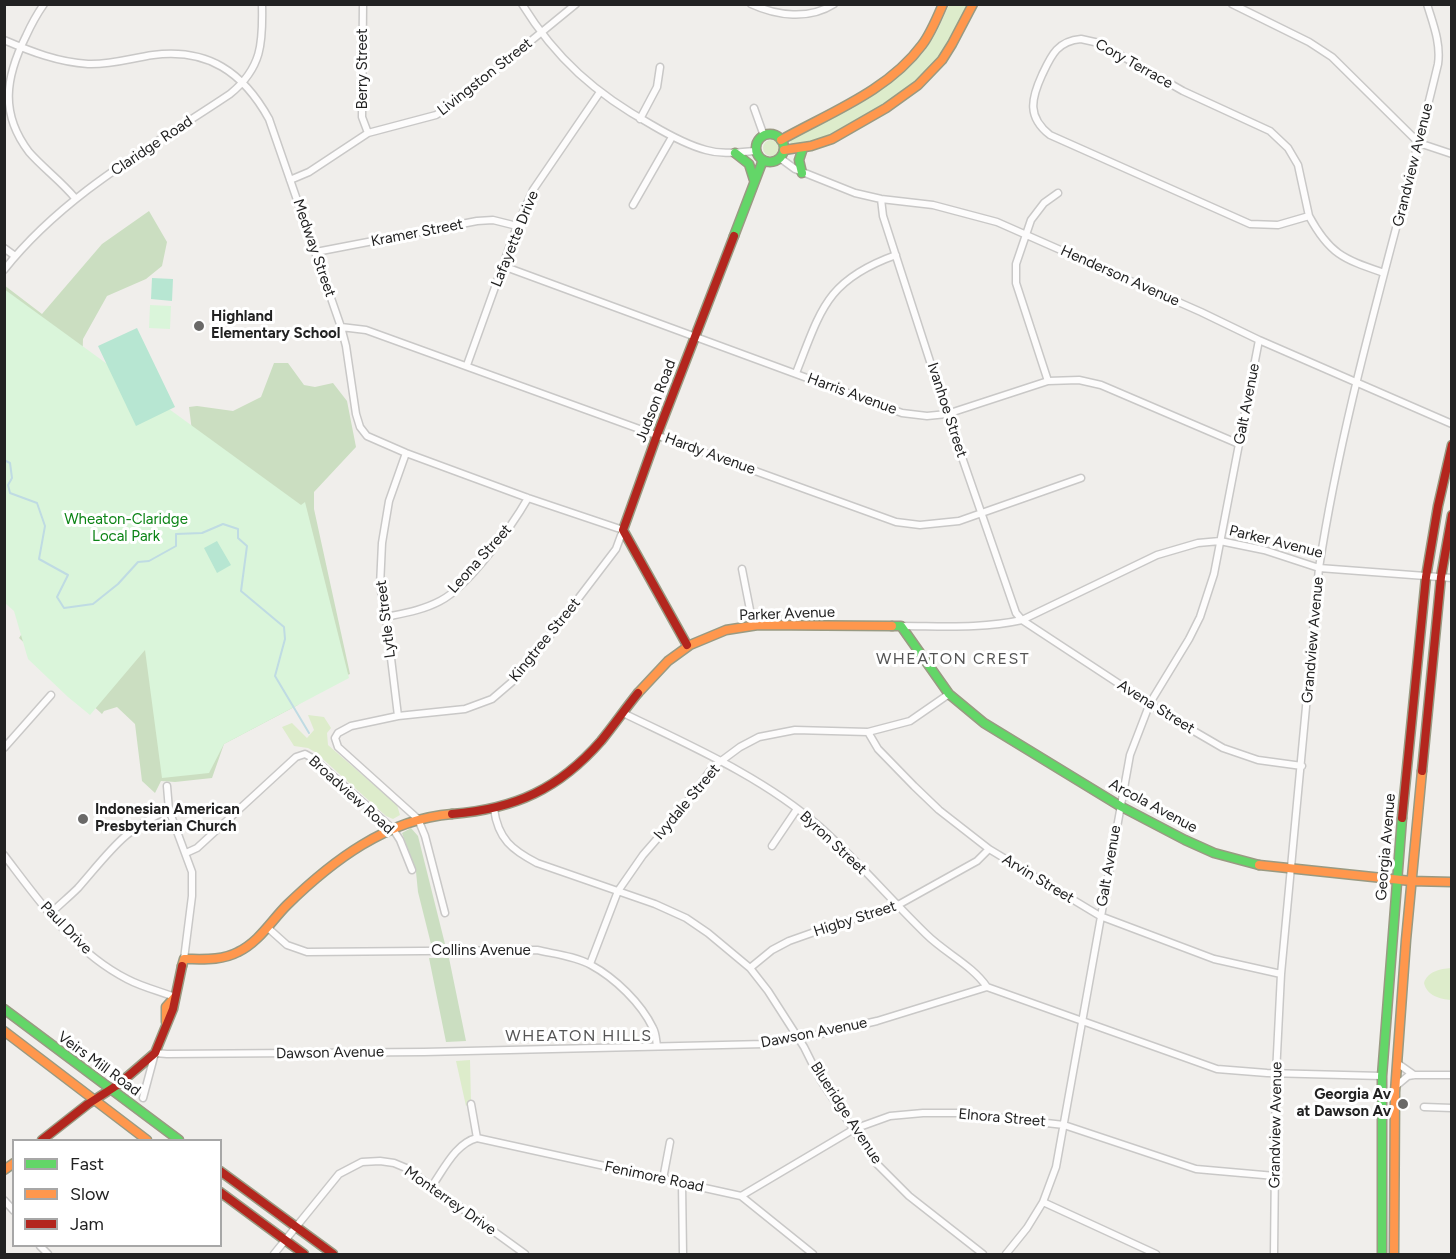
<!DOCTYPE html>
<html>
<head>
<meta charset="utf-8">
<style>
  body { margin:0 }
  #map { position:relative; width:1456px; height:1259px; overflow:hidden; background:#f0eeeb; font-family:Figtree,sans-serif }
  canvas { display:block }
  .frame { position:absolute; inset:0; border:6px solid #222; pointer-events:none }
  .legend { position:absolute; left:12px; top:1139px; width:210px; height:108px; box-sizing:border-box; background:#fff; border:2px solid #a7a7a7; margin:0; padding:8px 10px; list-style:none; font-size:18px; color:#222 }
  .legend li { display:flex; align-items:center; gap:12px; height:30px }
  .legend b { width:30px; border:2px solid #a7a7a7 }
</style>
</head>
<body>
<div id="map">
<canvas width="1456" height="1259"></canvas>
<div class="frame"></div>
<ul class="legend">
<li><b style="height:8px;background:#63d668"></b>Fast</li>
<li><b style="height:8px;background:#ff974d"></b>Slow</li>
<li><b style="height:8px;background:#b3261e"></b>Jam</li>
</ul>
</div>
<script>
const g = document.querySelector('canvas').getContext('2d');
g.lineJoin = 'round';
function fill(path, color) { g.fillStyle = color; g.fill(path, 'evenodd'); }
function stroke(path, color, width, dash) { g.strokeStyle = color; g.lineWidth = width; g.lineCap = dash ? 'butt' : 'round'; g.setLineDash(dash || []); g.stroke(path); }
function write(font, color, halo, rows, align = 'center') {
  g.font = font + ' Figtree,sans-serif'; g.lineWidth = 6; g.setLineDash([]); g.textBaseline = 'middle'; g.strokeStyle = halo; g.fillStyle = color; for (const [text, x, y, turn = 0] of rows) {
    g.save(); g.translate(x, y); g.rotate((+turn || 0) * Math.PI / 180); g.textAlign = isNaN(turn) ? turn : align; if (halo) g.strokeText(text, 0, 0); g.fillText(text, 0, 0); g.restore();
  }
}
fill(new Path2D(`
  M 949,5 L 970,5 C 963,18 957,34 949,47 C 920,90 871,113 826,138 L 818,141 L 791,146 L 790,139 C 835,114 898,88 928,46 C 937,33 943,18 949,5 Z
  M763 148a8 8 0 1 1 16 0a8 8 0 1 1-16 0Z
  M 308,715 L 324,717 L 331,728 L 327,733 L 328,745 L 397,805 L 400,815 L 393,819 L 386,816 L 315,752 L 308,748 L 294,746 L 282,727 L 292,723 L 307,738 L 314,730 Z
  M 1451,968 L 1451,1000 C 1440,999 1427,996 1424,983 C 1428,971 1440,969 1451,968 Z
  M 470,1060 L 471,1102 L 466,1106 L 456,1061 Z`), '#ddeccb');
fill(new Path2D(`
  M 149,211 L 167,242 L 162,266 L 146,279 L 107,296 L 83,339 L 82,368 L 193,439 L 189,407 L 197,406 L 233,411 L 261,397 L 274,363 L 288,363 L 304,385 L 315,387 L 333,383 L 347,401 L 356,447 L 314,492 L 314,509 L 350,674 L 307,691 L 298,705 L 224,744 L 212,778 L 175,782 L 161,781 L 155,793 L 142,781 L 135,724 L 117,707 L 104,711 L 102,714 L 19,638 L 29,623 L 4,599 L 4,285 L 42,314 L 102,244 Z
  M 411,828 L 418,836 L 445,944 L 431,944 L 418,892 L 416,872 L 402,833 Z
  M 429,958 L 449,958 L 466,1041 L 446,1042 Z`), '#cbdec1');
fill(new Path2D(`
  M 4,289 L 301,505 L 305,502 L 349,678 L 224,744 L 209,773 L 162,778 L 145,650 L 90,715 L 68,697 L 28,659 L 14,611 L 5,603 Z
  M 150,305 L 171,306 L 170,329 L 149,328 Z`), '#daf5da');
fill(new Path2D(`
  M 152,278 L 173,279 L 172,301 L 151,299 Z
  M 137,328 L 175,407 L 136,426 L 98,346 Z
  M 217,541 L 231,565 L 217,573 L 204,548 Z`), '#b7e6d2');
stroke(new Path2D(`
  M 4,460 L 10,463 L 12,478 L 8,485 L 10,493 L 37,503 L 45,526 L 39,559 L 68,575 L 57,597 L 64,608 L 93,604 L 118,584 L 138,562 L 149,561 L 176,546 L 176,534 L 202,533 L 223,524 L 238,529 L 238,538 L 247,546 L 241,591 L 284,627 L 285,639 L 275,676 L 309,733`), '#bfdbe3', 2);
const street = new Path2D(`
  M 44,4 C 37,14 31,25 26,36 C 5,78 0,114 29,152 C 43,168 61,181 75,198
  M 363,4 L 362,117 L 368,133
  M 522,4 C 556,59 596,94 652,125 C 669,135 687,145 706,150 C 723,155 739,152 756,151
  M 751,4 C 777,16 809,20 834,4
  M 1232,4 L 1309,42 L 1332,57 L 1419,143 L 1452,154
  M 1081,39 L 1099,43 L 1183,91 L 1270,131 L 1288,148 L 1298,165 L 1309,216 L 1278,225 L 1250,224 L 1050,135 C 1027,117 1031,99 1042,75 C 1051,56 1057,41 1081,39 Z
  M 4,40 C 32,52 58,62 88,64 C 110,65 132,58 153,55 C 208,48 243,72 269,119 L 341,327 L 346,346 L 356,414 L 360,427 L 367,436 L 406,453 L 528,498 L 623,530 L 616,549 L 520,675 L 492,699 L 465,709 L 398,716 L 351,726 L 338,733 L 335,738 L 338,747 L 418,819 L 425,836 L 445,913
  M 754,108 L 764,136
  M 640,119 L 657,87 L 660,67
  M 780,158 L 795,169 L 855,193 L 881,199 L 933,205 L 997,222 L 1201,312 L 1259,340 L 1452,424
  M 290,180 L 309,172 L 368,133 L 436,115 L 455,103 L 576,4
  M 881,199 L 883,216 L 947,414 L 1016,613 L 1022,620 L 1168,716 L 1223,748 L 1258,760 L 1302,766
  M 633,205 L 672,137
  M 1309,216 C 1330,255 1344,259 1384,273
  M 4,248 L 15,256
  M 316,252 L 477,221 L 493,220 L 517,226
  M 503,266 L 902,413 L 927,416 L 947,414 L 1048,381 L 1079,380 L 1101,385 L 1239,444
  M 4,270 C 64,194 151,147 230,94 C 262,68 263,43 262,4
  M 341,327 L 366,330 L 896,522 L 920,525 L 959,521 L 1081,478
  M 467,365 L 517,226 L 533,190 L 600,92
  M 796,373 C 821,310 826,280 896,255
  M 1048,381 L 1016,283 L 1016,264 L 1031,220 L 1044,203 L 1058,193
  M 742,569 L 753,625
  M 386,617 C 405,613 423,610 440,601 C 468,587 512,526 528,498
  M 901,626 C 942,626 981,629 1022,620 L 1157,555 L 1198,543 L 1220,541 L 1264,550 L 1319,568 L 1452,578
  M 623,713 C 691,746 763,777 820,827 C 857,860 890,899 926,934 C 945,953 972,965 987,987
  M 398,716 L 386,617 L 380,586 L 382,543 L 389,501 L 406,453
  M 868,732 L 878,749 L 914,786 L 939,810 L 989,849 L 1100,916 L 1214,959 L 1281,974
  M 4,748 L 51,695
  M 167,786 L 169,810 L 192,872 L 192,896 L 184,959
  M 494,809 C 498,839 512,850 537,863 L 655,904 L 686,918 L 708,933 L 750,968 L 768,991 L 804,1047 L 820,1079 L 875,1162 L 909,1196 L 983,1254
  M 772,846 L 797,809
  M 186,853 L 197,848 L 296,757 L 305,754 L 314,759 L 393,829 L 400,840 L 412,870
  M 4,855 C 40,902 74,952 127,979 C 142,987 159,991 175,997
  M 50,914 C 59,905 69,897 78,888 C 108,854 125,827 169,810
  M 268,928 L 287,945 L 307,952 L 537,950 C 554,954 575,956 591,965 C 615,978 641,1003 653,1028 C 656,1033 656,1040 657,1046
  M 590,964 L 618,891 L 643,855 L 676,817 L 713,767 L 740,747 L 759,737 L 795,730 L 868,732 L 910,721 L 949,694
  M 750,968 L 772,950 L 789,941 L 837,924 L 898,905 L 977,861 L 989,849
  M 1397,1063 L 1414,1075
  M 1396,1086 L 1408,1076 L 1414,1075 L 1452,1075
  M 143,1098 L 155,1053 L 167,1054 L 424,1052 L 765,1044 L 812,1036 L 877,1021 L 987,987 L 1217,1069 L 1267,1073 L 1382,1076
  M 471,1104 L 477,1138
  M 1424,1107 L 1452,1108
  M 663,1179 L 670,1142
  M 682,1184 L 683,1254
  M 432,1186 C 444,1169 456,1143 477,1138 L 741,1196 L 813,1254
  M 741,1196 L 854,1129 L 890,1116 L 923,1113 L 958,1113 L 1064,1125 L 1196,1169 L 1275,1176
  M 4,1200 L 14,1211
  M 1043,1202 L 1156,1254
  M 40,1246 L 48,1254
  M 274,1254 L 339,1174 L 362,1162 L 380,1161 L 394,1163 L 406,1168 L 525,1254
  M 1006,1254 L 1027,1228 L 1043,1202 L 1056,1167 L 1130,755 L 1150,703 L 1189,639 L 1200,617 L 1214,574 L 1259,340
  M 1274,1254 L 1276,1074 L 1281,974 L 1319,568 C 1345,397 1398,232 1438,64 C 1441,43 1433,24 1427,4`);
const fast = new Path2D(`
  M756 148a14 14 0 1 1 28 0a14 14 0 1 1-28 0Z
  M 735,153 L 749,164 L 754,180
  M 802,173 L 799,160 L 803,148
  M 734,236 L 763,160
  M 892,626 L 901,626 L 949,694 L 984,723 L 1120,806 L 1185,840 L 1214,853 L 1259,865
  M 4,1009 L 179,1140
  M 1382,1254 L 1382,1076 L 1402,818`);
const slow = new Path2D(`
  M 781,140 C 829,113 888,91 922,45 C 931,33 937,18 943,4
  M 784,150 L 811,146 L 832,139 L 886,108 L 918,85 L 942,60 L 952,44 L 973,4
  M 638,693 L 668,661 L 690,645 L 726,630 L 758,625 L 892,626
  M 1259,865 L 1411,881 L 1452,882
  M 182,966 L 184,959 C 202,959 221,961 238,952 C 259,942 271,921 287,905 C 332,861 387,819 452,814
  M 166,1022 L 166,1007 L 175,997
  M 4,1031 L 147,1140
  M 4,1170 L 14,1163
  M 1394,1254 L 1395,1092 L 1406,940 L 1422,771`);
const jam = new Path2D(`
  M 687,645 L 623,530 L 657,435 L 734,236
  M 1422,771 L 1441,577 L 1452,515
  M 452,814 C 515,809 559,789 601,741 C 614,725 625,709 638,693
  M 1402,818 L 1426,577 L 1438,506 L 1452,445
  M 42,1140 L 88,1104 L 119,1084 L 155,1053 L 173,1009 L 182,966
  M 220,1171 L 333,1254
  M 220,1192 L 304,1254`);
stroke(street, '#c9c8c7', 9);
stroke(fast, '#999a82', 11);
stroke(slow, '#999a82', 11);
stroke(jam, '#999a82', 11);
stroke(street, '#fdfcfc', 6);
stroke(fast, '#63d668', 8);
stroke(slow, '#ff974d', 8);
stroke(jam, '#b3261e', 8);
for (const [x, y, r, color] of [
  [199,326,6,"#6a6968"],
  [83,819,6,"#6a6968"],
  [1403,1104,6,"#6a6968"]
]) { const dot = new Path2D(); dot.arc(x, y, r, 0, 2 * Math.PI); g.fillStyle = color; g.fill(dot); stroke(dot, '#fff', 2); }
write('15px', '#222', '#fff', [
  ["Cory Terrace",1134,64,29],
  ["Berry Street",363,69,-90],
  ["Livingston Street",485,77,-38],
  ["Claridge Road",152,146,-34],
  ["Grandview Avenue",1413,165,-76],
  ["Kramer Street",417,233,-11],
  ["Lafayette Drive",515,239,-68],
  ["Medway Street",314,248,71],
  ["Henderson Avenue",1120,276,24],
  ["Harris Avenue",852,394,20],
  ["Judson Road",656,401,-69],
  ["Galt Avenue",1247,404,-79],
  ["Ivanhoe Street",947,410,72],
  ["Hardy Avenue",710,454,20],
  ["Parker Avenue",1276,542,14],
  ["Leona Street",480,559,-48],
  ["Parker Avenue",787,614,-2],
  ["Lytle Street",386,619,-97],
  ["Kingtree Street",545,640,-51],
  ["Grandview Avenue",1313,640,-85],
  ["Avena Street",1156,707,32],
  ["Broadview Road",351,795,42],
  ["Ivydale Street",687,802,-50],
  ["Arcola Avenue",1153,806,28],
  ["Byron Street",833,843,43],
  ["Georgia Avenue",1386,847,-85],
  ["Galt Avenue",1109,866,-80],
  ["Arvin Street",1038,879,31],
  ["Higby Street",855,919,-18],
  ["Paul Drive",66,928,46],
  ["Collins Avenue",481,951],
  ["Dawson Avenue",814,1033,-11],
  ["Dawson Avenue",330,1053,-1],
  ["Veirs Mill Road",99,1064,36],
  ["Blueridge Avenue",846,1113,57],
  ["Elnora Street",1002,1118,5],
  ["Grandview Avenue",1276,1125,-89],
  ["Fenimore Road",654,1177,12],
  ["Monterrey Drive",450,1201,35]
]);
write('bold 15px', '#222', '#fff', [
  ["Highland",211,317],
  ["Elementary School",211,334],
  ["Indonesian American",95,810],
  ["Presbyterian Church",95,827],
  ["Georgia Av",1391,1095,"right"],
  ["at Dawson Av",1391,1112,"right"]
], 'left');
write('15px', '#0c8416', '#fff', [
  ["Wheaton-Claridge",126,520],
  ["Local Park",126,537]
]);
g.letterSpacing = '1.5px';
write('16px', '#555', '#fff', [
  ["WHEATON CREST",953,659],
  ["WHEATON HILLS",579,1036]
]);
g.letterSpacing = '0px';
</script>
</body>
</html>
